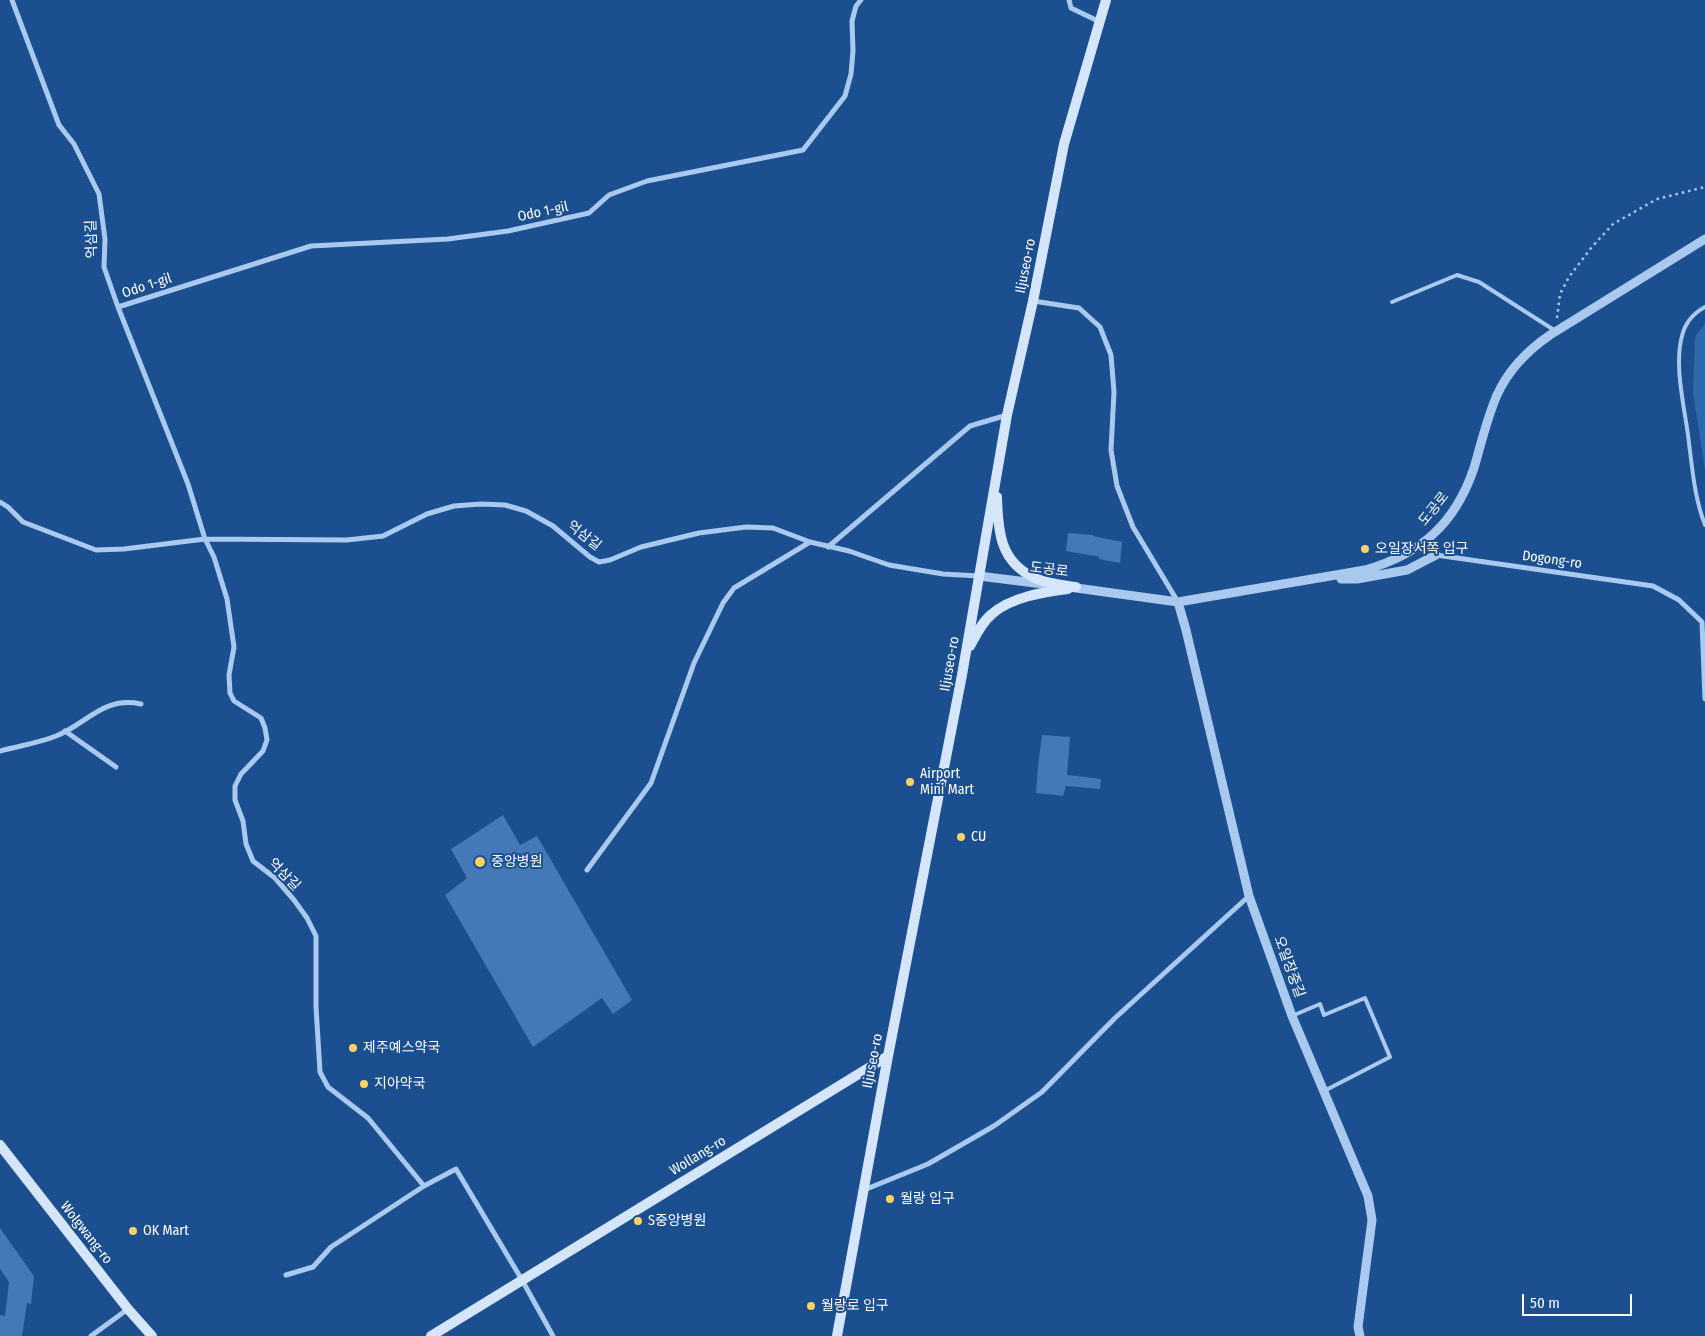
<!DOCTYPE html>
<html>
<head>
<meta charset="utf-8">
<style>
  body { margin:0 }
  #map { position:relative; width:1705px; height:1336px; overflow:hidden; background:#1b4f8f; font-family:"Fira Sans Condensed",sans-serif }
  canvas { display:block }
  .scale { position:absolute; left:1522px; top:1294px; width:110px; height:22px; box-sizing:border-box; border:2px solid #fff; border-top:0; padding-left:6px; font-size:15px; line-height:18px; white-space:nowrap; color:#fff; -webkit-text-stroke:4px #1b4f8f; paint-order:stroke }
</style>
</head>
<body>
<div id="map">
<canvas width="1705" height="1336"></canvas>
<div class="scale">50 m</div>
</div>
<script>
const g = document.querySelector('canvas').getContext('2d');
g.lineJoin = 'round';
function fill(path, color) { g.fillStyle = color; g.fill(path, 'evenodd'); }
function stroke(path, color, width, dash) { g.strokeStyle = color; g.lineWidth = width; g.lineCap = dash ? 'butt' : 'round'; g.setLineDash(dash || []); g.stroke(path); }
function write(font, color, halo, rows, align = 'center') {
  g.font = font + ' "Fira Sans Condensed","Noto Sans KR",sans-serif'; g.lineWidth = 4; g.setLineDash([]); g.textBaseline = 'middle'; g.strokeStyle = halo; g.fillStyle = color; for (const [text, x, y, turn = 0] of rows) {
    g.save(); g.translate(x, y); g.rotate((+turn || 0) * Math.PI / 180); g.textAlign = isNaN(turn) ? turn : align; if (halo) g.strokeText(text, 0, 0); g.fillText(text, 0, 0); g.restore();
  }
}
fill(new Path2D(`
  M 1705,323 L 1705,470 L 1693,393 L 1695,337 Z`), '#2e69ad');
fill(new Path2D(`
  M 1068,533 L 1093,535 L 1093,536 L 1122,542 L 1120,563 L 1099,559 L 1100,557 L 1066,551 Z
  M 1042,735 L 1070,737 L 1067,775 L 1101,779 L 1100,789 L 1066,786 L 1063,796 L 1036,793 L 1038,766 Z
  M 503,815 L 520,845 L 537,836 L 632,1000 L 613,1014 L 602,998 L 533,1047 L 445,895 L 467,878 L 451,849 Z
  M 0,1228 L 34,1276 L 31,1304 L 27,1303 L 22,1336 L 0,1336 L 0,1315 L 5,1316 L 9,1282 L 0,1269 Z`), '#4478b7');
stroke(new Path2D(`
  M 1557,318 L 1560,294 L 1569,277 L 1591,248 L 1613,224 L 1657,199 L 1705,187`), '#a9c9ee', 2.5, [2.5, 4]);
stroke(new Path2D(`
  M 1392,302 L 1457,275 L 1479,282 L 1554,330
  M 1705,307 C 1694,313 1685,323 1682,336 C 1674,365 1684,405 1688,435 C 1692,465 1694,497 1705,525
  M 1292,1016 L 1320,1004 L 1324,1015 L 1365,998 L 1390,1057 L 1324,1091`), '#a9c9ee', 4);
stroke(new Path2D(`
  M 12,0 L 59,125 L 74,144 L 99,194 L 105,239 L 104,267 L 118,307 L 188,484 L 205,539 L 214,557 L 227,599 L 234,647 L 229,675 L 230,693 L 234,701 L 261,718 L 265,728 L 267,740 L 263,751 L 241,774 L 235,786 L 235,800 L 243,821 L 246,844 L 253,861 L 275,878 L 294,900 L 307,918 L 316,936 L 316,1007 L 320,1072 L 328,1087 L 368,1118 L 424,1186
  M 1069,0 L 1071,8 L 1100,22
  M 1033,301 L 1079,308 L 1100,327 L 1111,355 L 1114,392 L 1111,450 L 1117,486 L 1133,527 L 1178,602
  M 118,307 L 311,246 L 448,239 L 508,231 L 589,213 L 609,195 L 647,181 L 803,150 L 845,96 L 851,74 L 853,51 L 852,21 L 856,6 L 861,0
  M 0,502 L 8,507 L 23,522 L 96,550 L 124,549 L 205,539 L 347,540 L 383,536 L 427,514 L 454,506 L 481,504 L 505,505 L 526,511 L 553,526 L 590,557 L 599,562 L 610,560 L 641,547 L 699,533 L 746,527 L 773,528 L 810,542 L 849,551 L 889,565 L 943,574 L 979,576
  M 1422,545 L 1436,555 L 1653,586 L 1679,600 L 1702,622 L 1705,699
  M 828,547 L 970,426 L 1007,415
  M 65,731 L 116,767
  M 0,751 C 18,746 39,743 56,736 C 88,723 103,696 141,704
  M 587,870 L 651,783 L 694,663 L 723,603 L 734,588 L 810,542
  M 864,1190 L 928,1164 L 994,1126 L 1042,1092 L 1115,1018 L 1249,896
  M 286,1275 L 313,1267 L 331,1247 L 424,1186 L 456,1169 L 522,1280 L 553,1336
  M 91,1336 L 128,1309`), '#a9c9ee', 5);
stroke(new Path2D(`
  M 979,576 L 1043,584
  M 1341,579 L 1357,579 L 1407,570 L 1436,555
  M 1069,587 L 1178,602 L 1365,570 C 1421,554 1455,524 1474,468 C 1481,444 1487,418 1497,395 C 1508,371 1528,350 1550,335 L 1705,239
  M 1178,602 L 1186,630 L 1249,896 L 1292,1016 L 1368,1196 L 1372,1220 L 1358,1327 L 1360,1336`), '#a9c9ee', 9);
stroke(new Path2D(`
  M 997,497 C 998,532 1000,562 1035,578 C 1047,584 1063,585 1076,587
  M 970,646 C 976,635 982,622 992,614 C 1011,597 1044,592 1068,589
  M 0,1145 L 128,1309 L 152,1336
  M 431,1336 L 888,1056
  M 837,1336 L 888,1056 L 962,675 L 1007,415 L 1033,301 L 1064,144 L 1106,0`), '#d6e6fa', 10);
for (const [x, y, r, color] of [
  [1365,549,5,"#ffd166"],
  [910,782,5,"#ffd166"],
  [961,837,5,"#ffd166"],
  [480,862,6,"#ffd166"],
  [353,1048,5,"#ffd166"],
  [364,1084,5,"#ffd166"],
  [890,1199,5,"#ffd166"],
  [638,1221,5,"#ffd166"],
  [133,1231,5,"#ffd166"],
  [811,1306,5,"#ffd166"]
]) { const dot = new Path2D(); dot.arc(x, y, r, 0, 2 * Math.PI); g.fillStyle = color; g.fill(dot); stroke(dot, '#1b4f8f', 2); }
write('14px', '#fff', '#1b4f8f', [
  ["Odo 1-gil",543,212,-12],
  ["억삼길",92,239,-92],
  ["Iljuseo-ro",1026,266,-79],
  ["Odo 1-gil",147,286,-18],
  ["도공로",1434,509,-51],
  ["억삼길",584,536,38],
  ["Dogong-ro",1552,560,8],
  ["도공로",1049,570,7],
  ["Iljuseo-ro",950,664,-80],
  ["억삼길",284,875,45],
  ["오일장중길",1289,967,70],
  ["Iljuseo-ro",873,1061,-79],
  ["Wollang-ro",698,1156,-31],
  ["Wolgwang-ro",86,1233,52]
]);
write('14px', '#fff', '#1b4f8f', [
  ["오일장서쪽 입구",1375,549],
  ["Airport",920,774],
  ["Mini Mart",920,790],
  ["CU",971,837],
  ["중앙병원",491,862],
  ["제주예스약국",363,1048],
  ["지아약국",374,1084],
  ["월랑 입구",900,1199],
  ["S중앙병원",648,1221],
  ["OK Mart",143,1231],
  ["월랑로 입구",821,1306]
], 'left');
</script>
</body>
</html>
